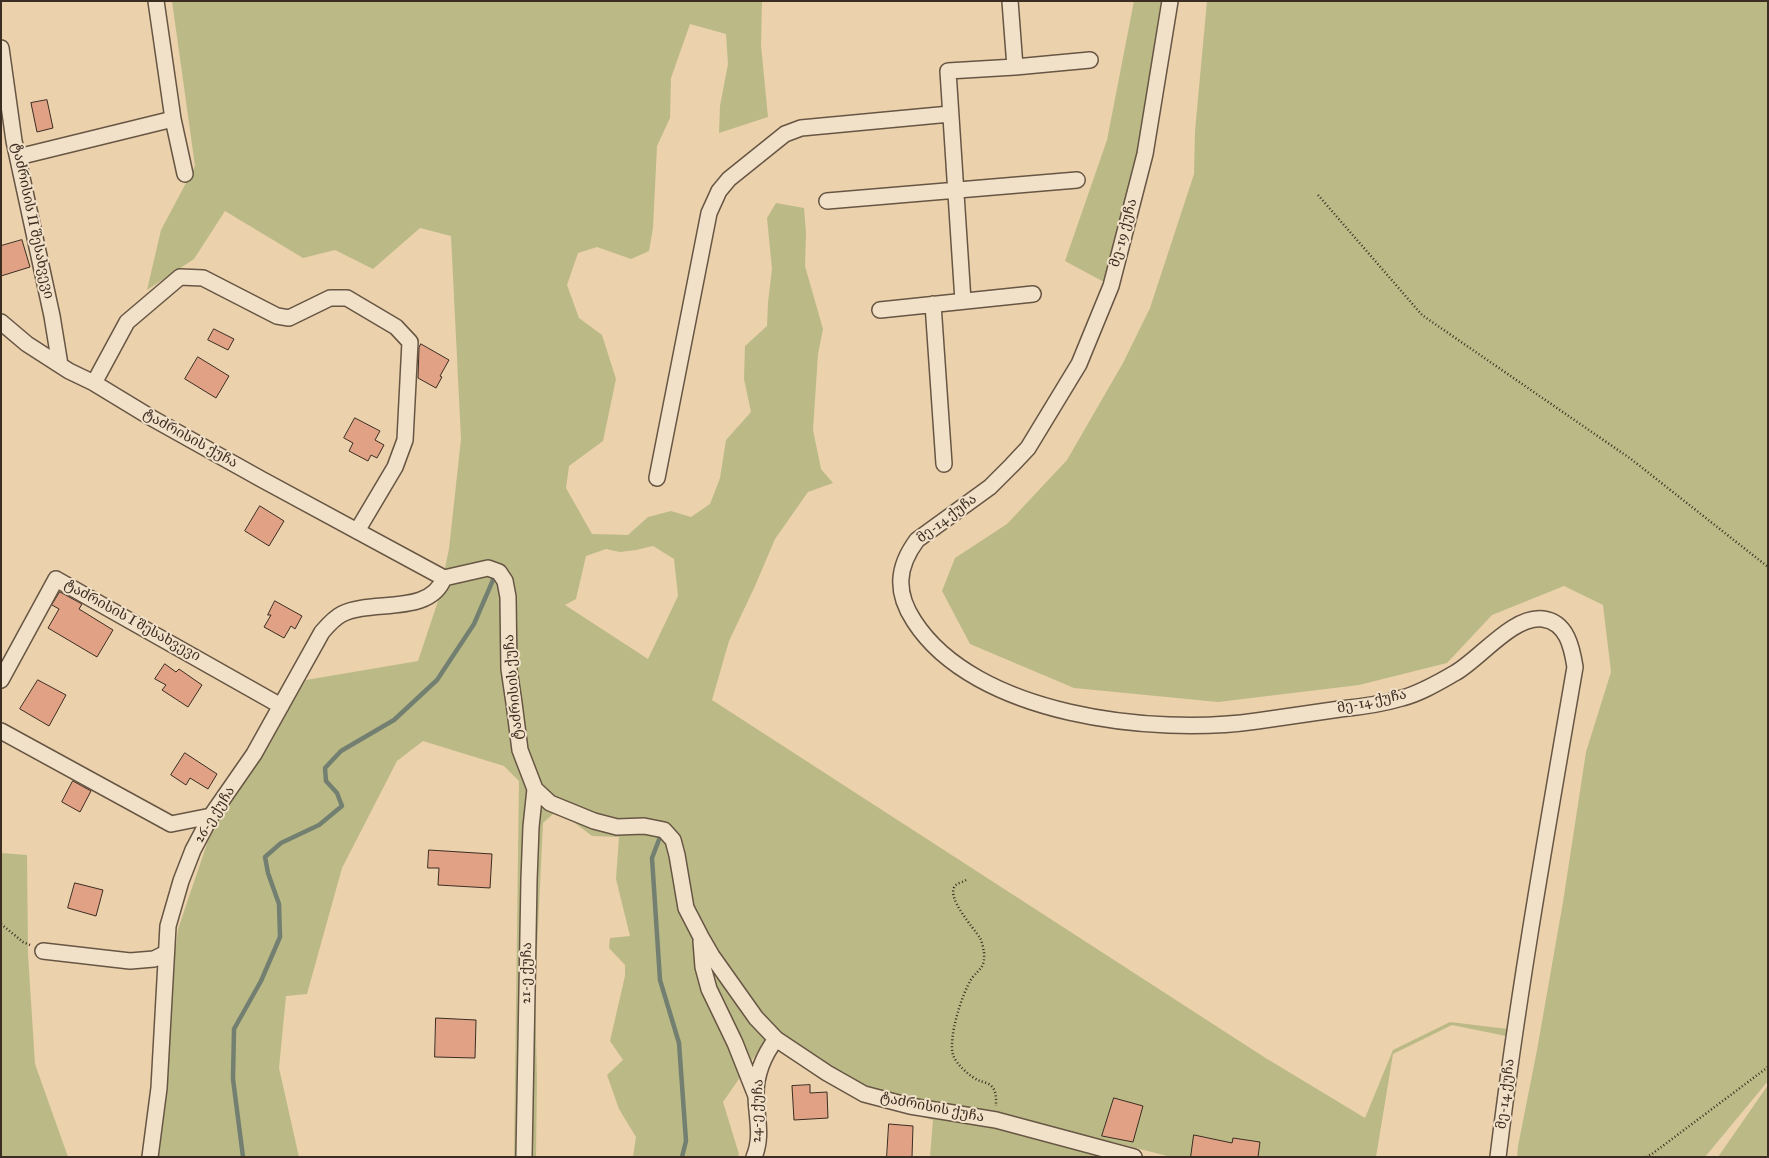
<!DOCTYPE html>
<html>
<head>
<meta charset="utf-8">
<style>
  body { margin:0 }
  #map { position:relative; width:1769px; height:1158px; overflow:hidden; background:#ebd1ac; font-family:"IM FELL Great Primer",serif }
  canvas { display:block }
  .frame { position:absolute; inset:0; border:2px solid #3b2d22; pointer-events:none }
</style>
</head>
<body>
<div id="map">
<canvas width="1769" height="1158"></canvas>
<div class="frame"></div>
</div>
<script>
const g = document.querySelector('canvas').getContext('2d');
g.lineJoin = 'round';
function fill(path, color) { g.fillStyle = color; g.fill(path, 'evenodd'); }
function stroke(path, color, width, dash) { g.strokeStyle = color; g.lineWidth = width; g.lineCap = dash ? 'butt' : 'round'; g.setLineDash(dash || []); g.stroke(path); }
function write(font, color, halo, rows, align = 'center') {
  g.font = font + ' "IM FELL Great Primer","Noto Serif Georgian",serif'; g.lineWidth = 4; g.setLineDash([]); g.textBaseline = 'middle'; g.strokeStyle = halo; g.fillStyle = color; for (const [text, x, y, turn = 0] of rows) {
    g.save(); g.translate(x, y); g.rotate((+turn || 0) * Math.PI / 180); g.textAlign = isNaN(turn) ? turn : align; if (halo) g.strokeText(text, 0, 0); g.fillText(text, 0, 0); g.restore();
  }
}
fill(new Path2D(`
  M 172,1 L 762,1 L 761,45 L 768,117 L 719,133 L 720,106 L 728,64 L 726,34 L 690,24 L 671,78 L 670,118 L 657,146 L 653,228 L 649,251 L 631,259 L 597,247 L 578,253 L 567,285 L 579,318 L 602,335 L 616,379 L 603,441 L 569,466 L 566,488 L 592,534 L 628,535 L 648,517 L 671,511 L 691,517 L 710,504 L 720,478 L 726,440 L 751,412 L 744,379 L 745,346 L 767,326 L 768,302 L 772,269 L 767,218 L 776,203 L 804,208 L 806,233 L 805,266 L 823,329 L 818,354 L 813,430 L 821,469 L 833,483 L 808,492 L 775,539 L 755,586 L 729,641 L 712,700 L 1264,1057 L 1365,1118 L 1393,1050 L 1450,1022 L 1508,1029 L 1495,1157 L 1498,1109 L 1506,1036 L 1452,1025 L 1393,1054 L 1376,1157 L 1171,1157 L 1113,1142 L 1109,1157 L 930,1157 L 933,1120 L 861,1099 L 768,1037 L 723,1102 L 739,1154 L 738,1157 L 633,1157 L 636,1137 L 619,1109 L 607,1075 L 623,1060 L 610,1041 L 625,976 L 625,965 L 609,948 L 610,938 L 630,936 L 616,879 L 619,837 L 592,836 L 567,817 L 553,814 L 543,823 L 535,991 L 537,1081 L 536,1157 L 514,1157 L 519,781 L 504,766 L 423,741 L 397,761 L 342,868 L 307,994 L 286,996 L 279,1068 L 299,1157 L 152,1157 L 153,1128 L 178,929 L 212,829 L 306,680 L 418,661 L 438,601 L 449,549 L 461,439 L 451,236 L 420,228 L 373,269 L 335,250 L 303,258 L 225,211 L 194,259 L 147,290 L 161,230 L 195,166 ZM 653,546 L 674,559 L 678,596 L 648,659 L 565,605 L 576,599 L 586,556 L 606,549 L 620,552 L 636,550 Z
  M 1134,1 L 1161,1 L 1137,159 L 1104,282 L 1065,261 L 1107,140 Z
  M 1207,1 L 1768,1 L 1768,1081 L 1705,1157 L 1517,1157 L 1518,1146 L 1537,1050 L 1563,902 L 1586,752 L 1611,672 L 1603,605 L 1564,586 L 1492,615 L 1447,663 L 1359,685 L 1218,702 L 1074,688 L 970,644 L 942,591 L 955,558 L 1007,524 L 1067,460 L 1123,363 L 1150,308 L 1194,174 L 1195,131 Z
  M 1,853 L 27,855 L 28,954 L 35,1064 L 68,1157 L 1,1157 Z
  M 1768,1085 L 1768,1157 L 1718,1157 Z`), '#bbba87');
stroke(new Path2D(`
  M 660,837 L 652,858 L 660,980 L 679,1043 L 686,1141 L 682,1157
  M 243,1157 L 233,1079 L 234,1029 L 261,981 L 280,937 L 279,904 L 268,873 L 265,857 L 281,843 L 319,825 L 342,806 L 337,793 L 326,781 L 325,768 L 341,751 L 394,720 L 437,680 L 474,624 L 493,580`), '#738071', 4.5);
const building = new Path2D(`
  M 47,100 L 53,128 L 37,132 L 31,103 Z
  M 22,240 L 30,267 L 1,276 L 1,246 Z
  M 214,329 L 234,339 L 228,350 L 208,340 Z
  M 421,344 L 449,360 L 440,376 L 442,377 L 436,388 L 418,378 L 419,348 Z
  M 198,357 L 229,376 L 216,398 L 185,379 Z
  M 355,418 L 380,431 L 375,440 L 384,445 L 377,458 L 371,455 L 368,461 L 349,451 L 353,443 L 344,438 Z
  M 260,506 L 284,521 L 269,546 L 245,531 Z
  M 60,592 L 82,604 L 79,609 L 113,630 L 97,657 L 48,628 L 59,609 L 52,605 Z
  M 275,601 L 302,616 L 295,629 L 291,626 L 284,638 L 264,627 L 271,615 L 268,615 Z
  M 165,664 L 176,672 L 179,669 L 202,685 L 188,707 L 162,690 L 166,685 L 155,679 Z
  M 38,680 L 66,695 L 49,726 L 20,709 Z
  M 185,753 L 217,774 L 208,789 L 190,778 L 186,785 L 171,775 Z
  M 73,781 L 91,791 L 80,812 L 62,802 Z
  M 429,850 L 492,854 L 490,888 L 438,885 L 439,868 L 428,868 Z
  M 75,883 L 103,890 L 96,916 L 68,908 Z
  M 436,1018 L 476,1020 L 475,1058 L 435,1057 Z
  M 810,1085 L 810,1093 L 827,1092 L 828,1118 L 794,1120 L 792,1086 Z
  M 1114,1098 L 1143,1106 L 1133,1142 L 1102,1136 Z
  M 889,1124 L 913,1126 L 912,1157 L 887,1157 Z
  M 1194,1135 L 1232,1143 L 1233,1138 L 1260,1142 L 1258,1157 L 1191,1157 Z`);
fill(building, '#e0a185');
stroke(building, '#3b2d22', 1);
const minor = new Path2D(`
  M 156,1 L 173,119 L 185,174
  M 1170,1 L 1145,154 L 1111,286 L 1079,364 L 1028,448 L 1012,465 L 990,487 L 917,540 C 897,567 895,592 914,621 C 975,716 1154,736 1257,721 C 1285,717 1313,713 1340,709 C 1361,707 1382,704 1402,698 C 1421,693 1439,682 1455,673 C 1480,659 1513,615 1543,619 C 1567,622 1572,648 1575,667 C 1547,830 1518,993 1498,1157
  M 1,48 L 14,141 L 52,316 L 60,365
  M 1015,67 L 1090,60
  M 18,157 L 173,119
  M 827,201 L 1077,180
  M 963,301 L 948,71 L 1015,67 L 1010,1
  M 933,304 L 944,464
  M 880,310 L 1033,294
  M 1,322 L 27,344 L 69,371 L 94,383 L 150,417 L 261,479 L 444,578 L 488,568 L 499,572 L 505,581 L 508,597 L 509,669 L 514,703 L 520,750 L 535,789 L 550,803 L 594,821 L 617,827 L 644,826 L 664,830 L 673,840 L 677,855 L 686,908 L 701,937 L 712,956 L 756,1018 L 776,1039 L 827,1073 L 864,1094 L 910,1106 L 996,1120 L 1134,1157
  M 94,383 L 127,322 L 180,277 L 203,278 L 277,316 L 289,318 L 330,298 L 347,298 L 396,327 L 410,342 L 405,440 L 395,467 L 357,531
  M 657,478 L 709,213 L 719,191 L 729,179 L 785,134 L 801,128 L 950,114
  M 1,680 L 56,579 L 281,706
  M 1,731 L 171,824 L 211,816
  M 701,941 L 703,967 L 709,989 L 735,1043 L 756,1096
  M 43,951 L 130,961 L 154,959 L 166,953
  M 150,1157 L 159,1088 L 168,926 L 181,881 L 193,850 L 211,816 L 254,754 L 322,632 C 328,625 334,618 342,614 C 372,599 430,616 444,578
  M 524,1157 L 529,880 L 531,827 L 535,789
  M 754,1157 C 763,1136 756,1116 756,1094 C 756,1075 764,1055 776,1039`);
stroke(minor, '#675644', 18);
stroke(new Path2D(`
  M 1318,195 L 1422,315 L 1631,459 L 1768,567
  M 966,880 C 963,882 958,883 956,885 C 944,896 974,928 980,938 C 982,941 983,948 984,952 C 985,968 980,968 972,978 C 962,993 948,1038 953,1055 C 957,1065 970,1077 980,1081 C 983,1082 988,1083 990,1085 C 997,1090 996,1099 996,1106
  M 1,924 L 23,942 L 30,945
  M 1646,1157 L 1652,1154 L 1768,1067`), '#3b2d22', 2.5, [1, 2.5]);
stroke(minor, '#f2e1c9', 15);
write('14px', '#3b2d22', '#f2e1c9', [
  ["ტაძრისის II შესახვევი",32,221,78],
  ["მე-19 ქუჩა",1124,233,-75],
  ["ტაძრისის ქუჩა",190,439,29],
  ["მე-14 ქუჩა",947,519,-37],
  ["ტაძრისის I შესახვევი",132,621,29],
  ["ტაძრისის ქუჩა",514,687,-95],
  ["მე-14 ქუჩა",1372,702,-12],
  ["26-ე ქუჩა",215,815,-58],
  ["21-ე ქუჩა",527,973,-89],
  ["მე-14 ქუჩა",1506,1094,-83],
  ["ტაძრისის ქუჩა",932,1108,11],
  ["24-ე ქუჩა",758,1111,-88]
]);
</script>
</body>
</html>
